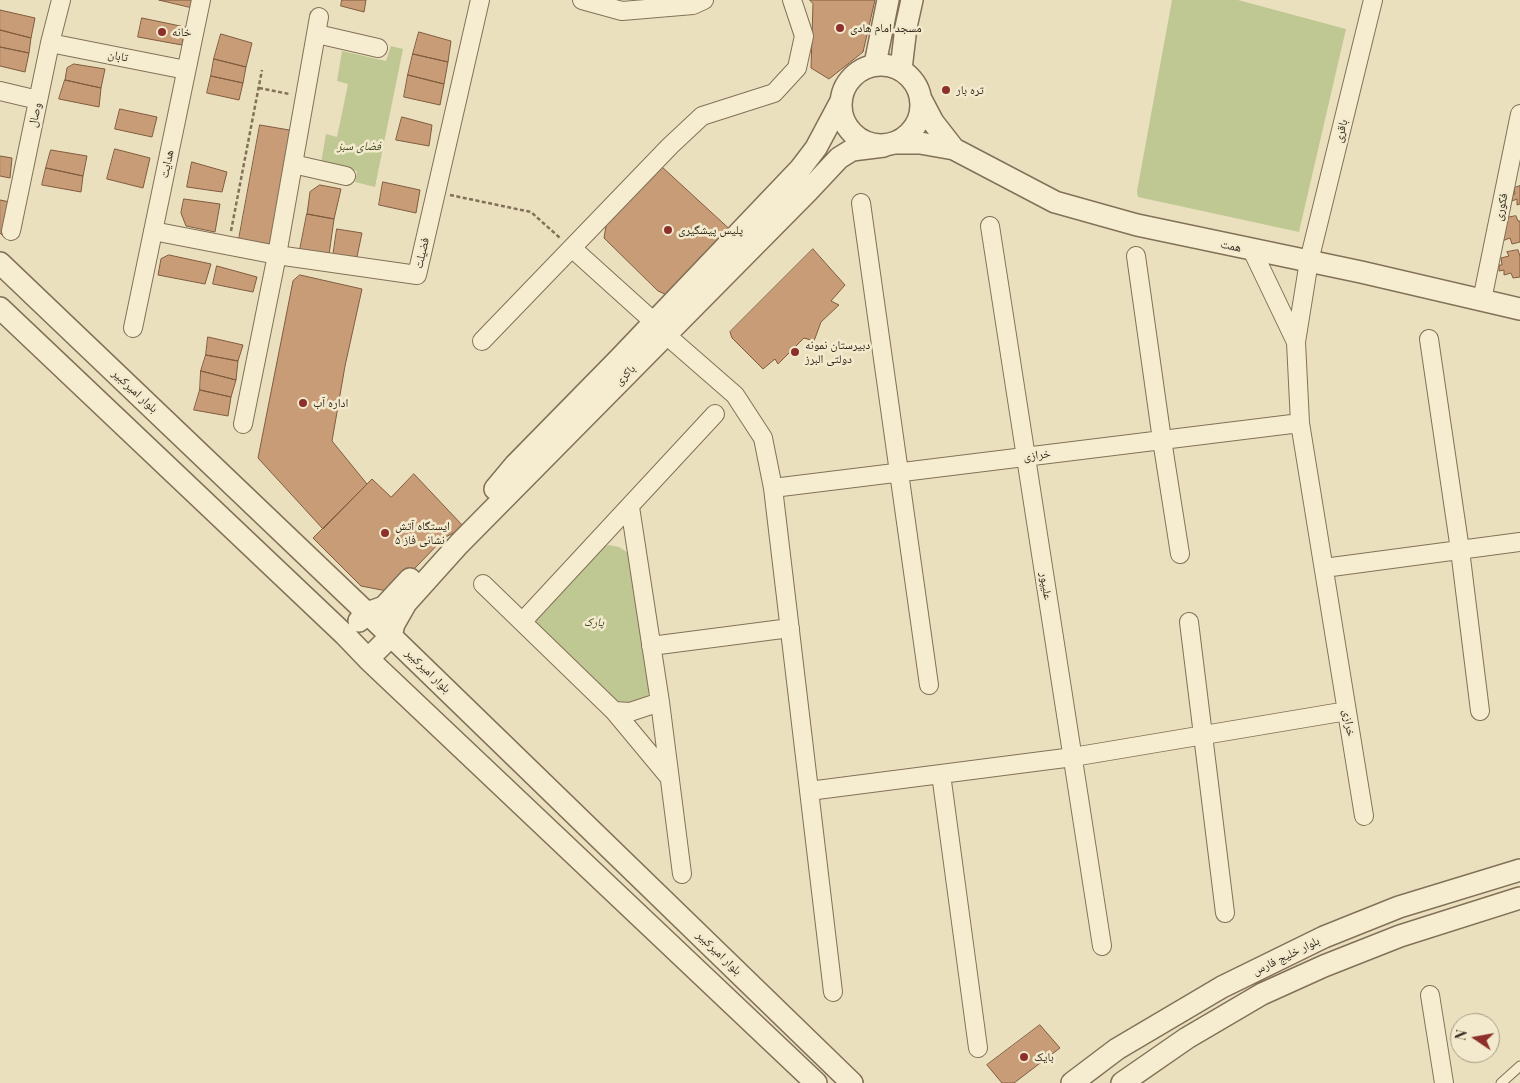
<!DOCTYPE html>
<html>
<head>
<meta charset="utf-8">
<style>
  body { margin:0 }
  #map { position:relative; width:1520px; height:1083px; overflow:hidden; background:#ebe0be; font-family:"Playfair Display",serif }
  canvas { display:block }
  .north { position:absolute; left:1450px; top:1013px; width:50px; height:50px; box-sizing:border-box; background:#f3eacd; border:1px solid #a69c86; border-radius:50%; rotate:282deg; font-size:14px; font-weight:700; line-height:20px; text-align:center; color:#32281c }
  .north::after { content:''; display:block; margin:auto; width:18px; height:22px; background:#8d302c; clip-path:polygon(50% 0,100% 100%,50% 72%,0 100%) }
</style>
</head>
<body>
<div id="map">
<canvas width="1520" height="1083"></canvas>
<div class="north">N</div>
</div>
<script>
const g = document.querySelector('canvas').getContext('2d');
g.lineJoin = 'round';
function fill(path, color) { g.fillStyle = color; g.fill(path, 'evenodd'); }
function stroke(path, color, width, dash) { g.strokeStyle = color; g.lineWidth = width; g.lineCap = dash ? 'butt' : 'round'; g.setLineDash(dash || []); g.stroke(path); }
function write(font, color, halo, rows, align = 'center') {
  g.font = font + ' "Playfair Display","Noto Naskh Arabic",serif'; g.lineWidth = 5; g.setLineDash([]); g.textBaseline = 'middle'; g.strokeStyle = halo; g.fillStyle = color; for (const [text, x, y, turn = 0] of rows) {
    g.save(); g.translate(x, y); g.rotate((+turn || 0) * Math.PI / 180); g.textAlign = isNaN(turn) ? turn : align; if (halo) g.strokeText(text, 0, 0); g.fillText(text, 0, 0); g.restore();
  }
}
fill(new Path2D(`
  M 1172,0 L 1238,0 L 1346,29 L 1299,232 L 1138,197 L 1137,191 Z
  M 391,46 L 403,49 L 375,187 L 355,182 L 357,171 L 321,163 L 326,134 L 337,137 L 348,84 L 337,81 L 342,51 L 386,61 Z
  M 609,545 L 619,547 L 630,554 L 650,689 L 646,700 L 626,712 L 536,623 L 538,615 L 600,548 Z`), '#bfc893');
const building = new Path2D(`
  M 159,0 L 192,0 L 190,7 Z
  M 342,0 L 366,0 L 364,12 L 341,6 Z
  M 810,0 L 875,0 L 863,52 L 829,79 L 811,68 L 813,4 Z
  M 0,10 L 35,18 L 31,38 L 0,30 Z
  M 142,18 L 185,27 L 182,45 L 138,37 Z
  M 0,30 L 31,38 L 29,53 L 0,47 Z
  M 419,32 L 451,41 L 448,62 L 413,54 Z
  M 221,34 L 252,43 L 246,67 L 214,59 Z
  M 0,47 L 29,53 L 25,72 L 0,66 Z
  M 413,54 L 448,62 L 444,84 L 408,75 Z
  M 214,59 L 246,67 L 243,83 L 211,76 Z
  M 74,64 L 105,69 L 101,88 L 65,80 L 67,68 Z
  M 408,75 L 444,84 L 440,105 L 404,97 Z
  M 211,76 L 243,83 L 239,100 L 207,93 Z
  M 65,80 L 101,88 L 99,107 L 59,99 Z
  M 120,109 L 157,117 L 152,137 L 115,129 Z
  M 402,117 L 432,125 L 429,146 L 396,140 Z
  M 260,125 L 295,131 L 274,246 L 239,239 Z
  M 115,149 L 150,158 L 143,188 L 107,179 Z
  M 51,150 L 87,156 L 83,176 L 46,168 Z
  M 0,156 L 12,158 L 10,178 L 0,176 Z
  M 192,162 L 227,172 L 222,192 L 187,187 Z
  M 661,166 L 736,235 L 679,296 L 665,294 L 658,291 L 604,238 L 606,226 Z
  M 46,168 L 83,176 L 81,192 L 42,185 Z
  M 383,182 L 420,190 L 416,213 L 379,205 Z
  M 320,185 L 341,189 L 334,219 L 307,214 L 310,192 Z
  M 1520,186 L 1520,204 L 1517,205 L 1517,199 L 1512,201 L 1512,195 L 1515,194 L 1514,188 Z
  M 184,199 L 220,204 L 215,232 L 186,226 L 181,213 Z
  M 0,200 L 10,202 L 3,236 L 0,233 Z
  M 307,214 L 334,219 L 328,262 L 304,258 L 300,249 Z
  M 1516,216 L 1518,221 L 1520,221 L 1520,242 L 1512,244 L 1510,238 L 1502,241 L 1500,224 L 1507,222 L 1506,218 Z
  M 337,229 L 362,233 L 355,266 L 332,263 Z
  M 813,249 L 845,285 L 831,301 L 839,305 L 821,322 L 814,341 L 804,338 L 778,364 L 775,359 L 763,369 L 732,338 L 730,332 Z
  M 1518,250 L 1520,256 L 1520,277 L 1513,278 L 1511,273 L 1504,275 L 1504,270 L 1499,271 L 1499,265 L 1502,265 L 1501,258 L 1509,256 L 1507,252 Z
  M 169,255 L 211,264 L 205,284 L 158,275 L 161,259 Z
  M 217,266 L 257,277 L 253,292 L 213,284 Z
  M 300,275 L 362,289 L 345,366 L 332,441 L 367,484 L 323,529 L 258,458 L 293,281 Z
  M 208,337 L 243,345 L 238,361 L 206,355 Z
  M 206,355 L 238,361 L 236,380 L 201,371 Z
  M 201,371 L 236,380 L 231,397 L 200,390 Z
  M 200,390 L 231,397 L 228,416 L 194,410 Z
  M 414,474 L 464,527 L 444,538 L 392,592 L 361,586 L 313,538 L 372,479 L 391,497 Z
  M 1040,1025 L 1060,1048 L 1014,1083 L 1002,1083 L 987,1065 Z`);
fill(building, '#c79c76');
stroke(building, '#805c3f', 1);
const service = new Path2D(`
  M 1501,1083 L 1520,1066`);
const minor = new Path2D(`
  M 582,0 L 622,11 L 693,5 L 704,0
  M 317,34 L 378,48
  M 50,43 L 186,70
  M 0,91 L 38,100
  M 293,164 L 346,176
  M 861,203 L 929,685
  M 990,226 L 1102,946
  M 11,231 L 50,43 L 61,0
  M 153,231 L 277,255 L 417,275 L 480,0
  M 573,249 L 654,322
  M 1252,250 L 1296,342
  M 1136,256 L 1162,440 L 1180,554
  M 1482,300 L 1520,114
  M 133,328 L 201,0
  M 665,334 L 735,395 L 763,438 L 773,488 L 833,992
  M 1429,339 L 1460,550 L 1480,711
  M 482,341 L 670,146 L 702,116 L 774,93 L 797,68 L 804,36 L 792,0
  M 243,424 L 277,255 L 319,17
  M 773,488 L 1300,423
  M 630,507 L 660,702 L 682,874
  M 1324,568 L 1520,542
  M 483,584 L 614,711 L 630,712 L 660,702
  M 522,622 L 715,414
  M 1189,622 L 1225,913
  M 651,646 L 790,628
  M 614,711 L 669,777
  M 941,774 L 978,1048
  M 809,791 L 1073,757 L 1347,711
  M 1364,816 L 1300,423 L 1296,342 L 1309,261 L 1373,0
  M 1430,995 L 1444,1083`);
const tertiary = new Path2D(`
  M 875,64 L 888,0
  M841 105a40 40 0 1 1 80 0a40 40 0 1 1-80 0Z
  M 901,69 L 906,27 L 912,0
  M 922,101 L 933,122 L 954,149
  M 897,143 L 920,143 L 954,149 L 1055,202 L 1137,225 L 1361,272 L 1520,309
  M 0,263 L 391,636 L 852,1083
  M 0,308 L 345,635 L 368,659 L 816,1083
  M 495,489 L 515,465 L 619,359 L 800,169 L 816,148 L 840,103
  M 359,621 L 367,613 L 384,607 L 410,579
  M 368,659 L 391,636 L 394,624 L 406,603 L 459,544 L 809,190 L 839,158 L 852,150 L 884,146
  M 1072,1083 L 1117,1049 L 1222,987 L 1324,937 L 1399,907 L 1520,870
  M 1122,1083 L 1187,1038 L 1262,994 L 1324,966 L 1400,936 L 1520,898`);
stroke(service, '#827158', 11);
stroke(minor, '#827158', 20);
stroke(tertiary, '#827158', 24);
stroke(new Path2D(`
  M 259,88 L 289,94
  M 450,195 L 531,212 L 560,238
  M 231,231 L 262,70`), '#827158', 2.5, [4, 2.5]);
stroke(service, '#f6edd1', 9);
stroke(minor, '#f6edd1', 18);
stroke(tertiary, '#f6edd1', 21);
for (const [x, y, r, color] of [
  [840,28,5,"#8d302c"],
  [162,32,5,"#8d302c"],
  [946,90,5,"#8d302c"],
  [668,230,5,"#8d302c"],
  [795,352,5,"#8d302c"],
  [303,403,5,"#8d302c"],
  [385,533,5,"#8d302c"],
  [1024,1057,5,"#8d302c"]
]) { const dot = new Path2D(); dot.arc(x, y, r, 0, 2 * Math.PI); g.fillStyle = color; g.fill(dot); stroke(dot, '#f3eacd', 2); }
write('12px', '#32281c', '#f3eacd', [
  ["مسجد امام هادی",850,28],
  ["خانه",172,32],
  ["تره بار",956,90],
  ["پلیس پیشگیری",678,230],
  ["دبیرستان نمونه",805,345],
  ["دولتی البرز",805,359],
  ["اداره آب",313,403],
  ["ایستگاه آتش",395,526],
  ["نشانی فاز ۵",395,540],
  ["بایک",1034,1057]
], 'left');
write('12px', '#32281c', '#f3eacd', [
  ["تابان",118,56,11],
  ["وصال",35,115,-78],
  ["باقری",1341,131,-76],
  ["هدایت",167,164,-78],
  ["فکوری",1501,207,-78],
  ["همت",1231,246,12],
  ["فضیلت",422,253,-77],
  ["باکری",625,375,-45],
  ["بلوار امیرکبیر",135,391,43],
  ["خرازی",1037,455,-7],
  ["علیپور",1046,586,81],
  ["بلوار امیرکبیر",428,671,44],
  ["خرازی",1349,723,81],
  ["بلوار امیرکبیر",719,953,44],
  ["بلوار خلیج فارس",1286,956,-26]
]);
write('italic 12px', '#414d24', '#f3eacd', [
  ["فضای سبز",359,146],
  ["پارک",594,622]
]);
</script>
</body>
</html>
